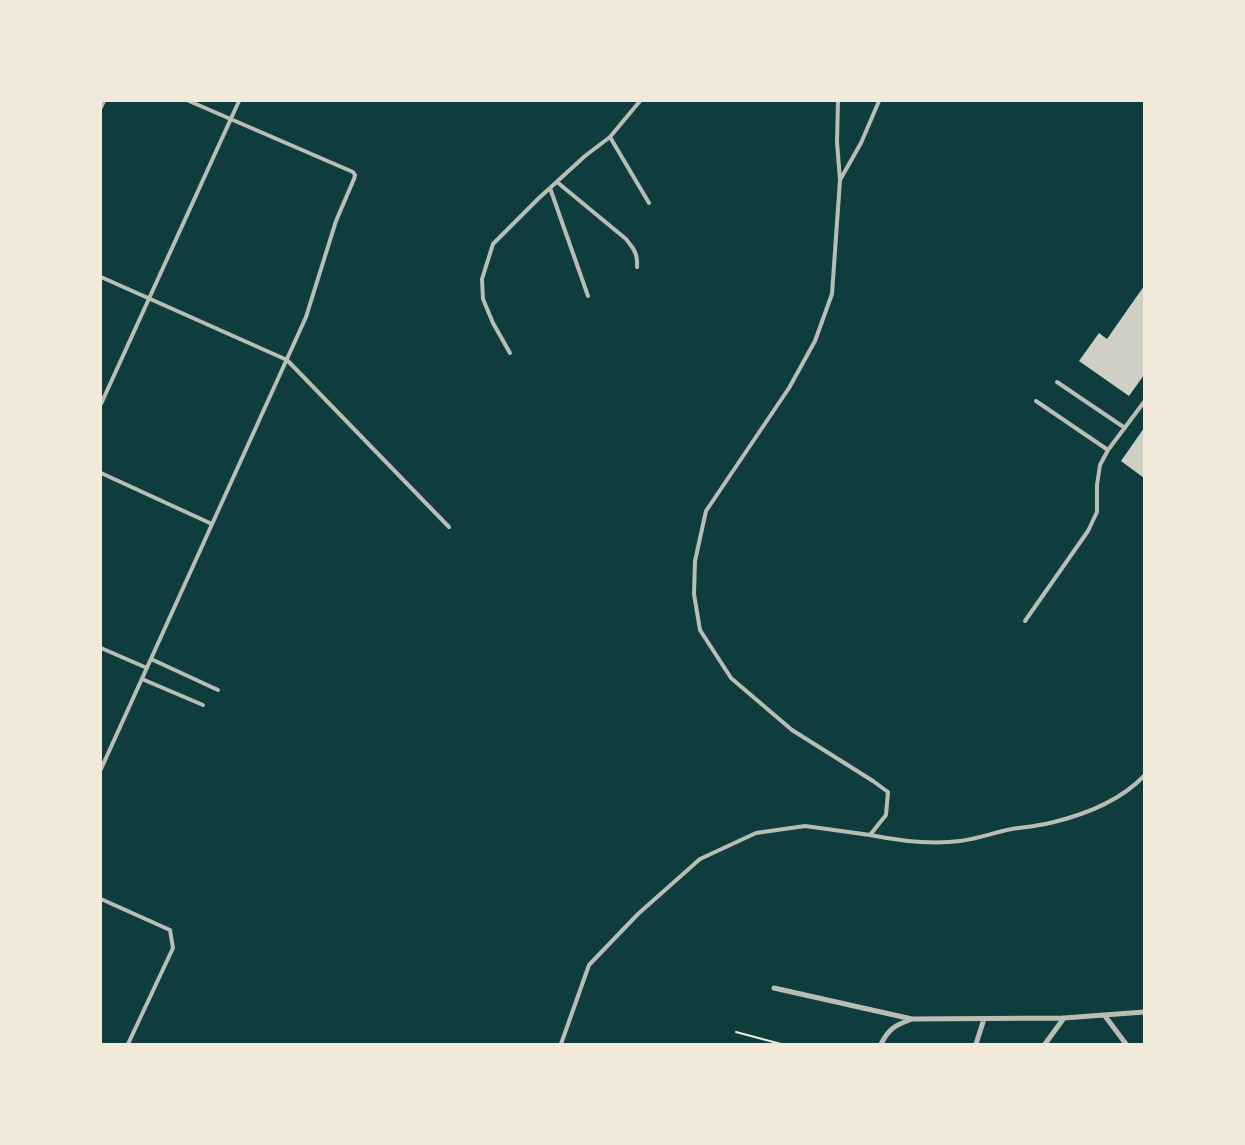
<!DOCTYPE html>
<html>
<head>
<meta charset="utf-8">
<style>
  body { margin:0 }
  #map { position:relative; width:1245px; height:1145px; overflow:hidden; background:#0f3d3e; font-family:Spectral,serif }
  canvas { display:block }
  .frame { position:absolute; inset:0; border:102px solid #f1e9da; pointer-events:none }
</style>
</head>
<body>
<div id="map">
<canvas width="1245" height="1145"></canvas>
<div class="frame"></div>
</div>
<script>
const g = document.querySelector('canvas').getContext('2d');
g.lineJoin = 'round';
function fill(path, color) { g.fillStyle = color; g.fill(path, 'evenodd'); }
function stroke(path, color, width, dash) { g.strokeStyle = color; g.lineWidth = width; g.lineCap = dash ? 'butt' : 'round'; g.setLineDash(dash || []); g.stroke(path); }
fill(new Path2D(`
  M 1144,286 L 1144,375 L 1129,396 L 1079,361 L 1099,333 L 1107,339 Z
  M 1144,428 L 1144,478 L 1121,461 Z`), '#cfcfc3');
stroke(new Path2D(`
  M 736,1032 L 781,1044`), '#f1e9da', 2);
stroke(new Path2D(`
  M 101,107 L 104,101
  M 610,137 L 649,203
  M 840,180 L 861,143 L 879,101
  M 557,182 L 626,239 C 634,249 638,254 637,267
  M 550,188 L 588,296
  M 101,277 L 287,360 L 449,527
  M 510,353 L 493,323 L 483,299 L 482,279 L 493,244 L 539,198 L 585,156 L 610,137 L 640,101
  M 1057,382 L 1125,428
  M 1036,401 L 1108,450
  M 101,404 L 239,101
  M 101,473 L 212,524
  M 1025,621 L 1088,531 L 1097,512 L 1097,485 L 1100,465 L 1108,450 L 1144,402
  M 101,648 L 147,668
  M 151,659 L 218,690
  M 142,679 L 203,705
  M 101,769 L 306,317 L 336,221 L 354,179 L 355,175 L 353,172 L 189,101
  M 870,835 C 900,841 930,845 960,841 C 978,839 995,832 1012,829 C 1025,827 1038,826 1050,823 C 1084,815 1119,802 1144,776
  M 101,899 L 170,930 L 173,948 L 128,1044
  M 561,1044 L 589,965 L 638,914 L 700,859 L 756,833 L 805,826 L 870,835 L 886,815 L 888,792 L 873,781 L 792,730 L 731,678 L 700,630 L 694,594 L 695,561 L 706,511 L 789,388 L 815,341 L 832,294 L 840,180 L 837,142 L 838,101`), '#b8beb3', 4);
stroke(new Path2D(`
  M 774,988 L 912,1019 L 1064,1018 L 1144,1012
  M 1105,1016 L 1126,1044
  M 881,1044 C 889,1028 896,1025 912,1019
  M 976,1044 L 984,1019
  M 1045,1044 L 1064,1018`), '#b8beb3', 5);
</script>
</body>
</html>
